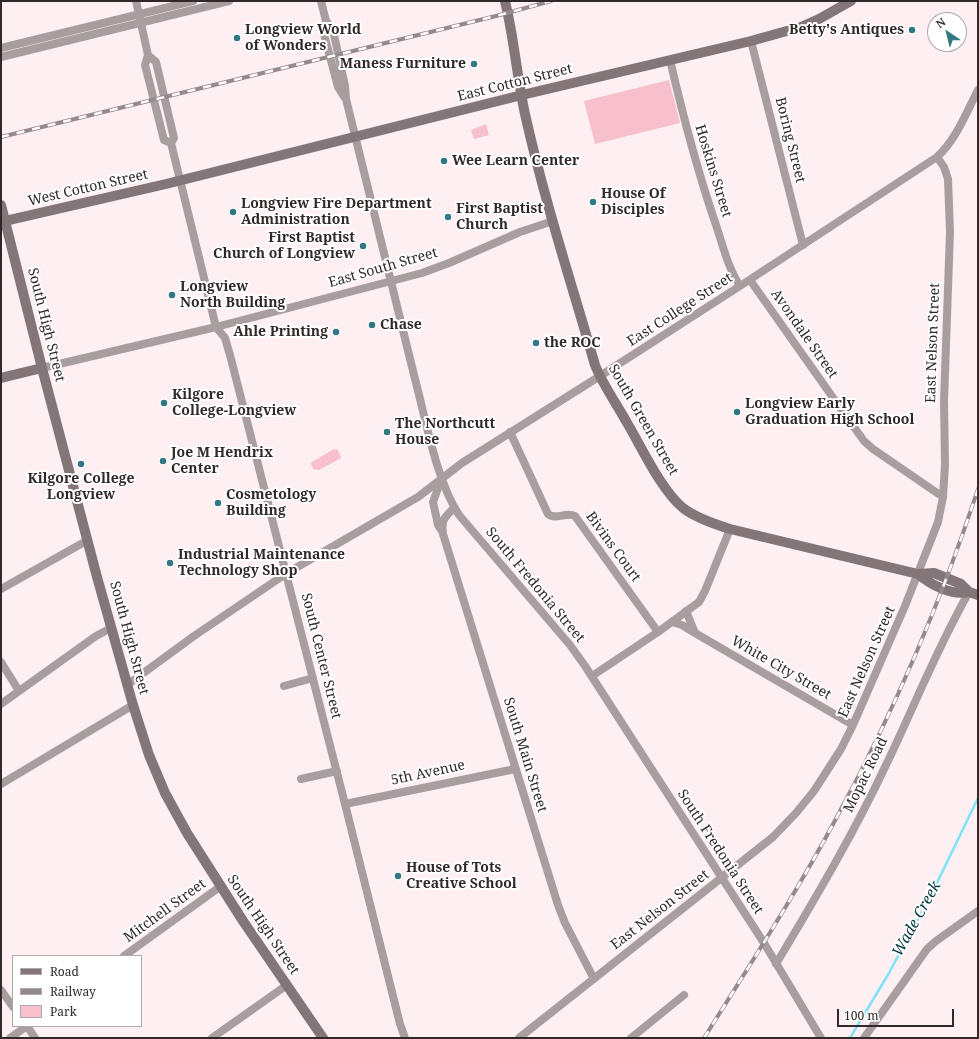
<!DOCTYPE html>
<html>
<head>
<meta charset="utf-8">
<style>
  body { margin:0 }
  #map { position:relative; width:979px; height:1039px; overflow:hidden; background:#feeff2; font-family:"Noto Serif",serif }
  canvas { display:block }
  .frame { position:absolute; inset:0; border:2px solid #302829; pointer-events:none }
  .legend { position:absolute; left:12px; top:955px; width:130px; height:72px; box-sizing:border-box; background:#fff; border:1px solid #aca9a9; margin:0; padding:5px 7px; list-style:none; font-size:12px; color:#302829 }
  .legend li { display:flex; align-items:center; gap:8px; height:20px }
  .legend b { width:20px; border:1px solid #aca9a9 }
  .north { position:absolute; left:927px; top:12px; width:40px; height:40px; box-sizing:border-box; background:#fff; border:1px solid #aca9a9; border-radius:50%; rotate:325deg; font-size:11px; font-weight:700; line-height:16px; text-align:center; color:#302829 }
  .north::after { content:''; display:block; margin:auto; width:14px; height:18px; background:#317883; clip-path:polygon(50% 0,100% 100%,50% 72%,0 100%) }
  .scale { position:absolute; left:837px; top:1009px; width:117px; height:18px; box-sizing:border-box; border:2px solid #302829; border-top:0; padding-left:5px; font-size:12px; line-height:14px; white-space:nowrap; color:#302829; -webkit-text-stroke:3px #fff; paint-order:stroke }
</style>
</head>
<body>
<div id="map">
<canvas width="979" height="1039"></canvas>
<div class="frame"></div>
<ul class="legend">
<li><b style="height:5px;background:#837578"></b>Road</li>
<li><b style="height:5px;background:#95898b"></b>Railway</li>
<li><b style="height:11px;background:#f8bfcc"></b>Park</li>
</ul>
<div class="north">N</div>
<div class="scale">100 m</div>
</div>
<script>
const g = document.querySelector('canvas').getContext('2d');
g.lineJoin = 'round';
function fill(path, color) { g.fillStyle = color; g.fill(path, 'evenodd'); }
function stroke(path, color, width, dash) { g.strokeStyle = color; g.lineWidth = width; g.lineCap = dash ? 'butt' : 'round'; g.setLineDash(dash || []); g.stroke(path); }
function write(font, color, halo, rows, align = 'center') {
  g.font = font + ' "Noto Serif",serif'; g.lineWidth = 4; g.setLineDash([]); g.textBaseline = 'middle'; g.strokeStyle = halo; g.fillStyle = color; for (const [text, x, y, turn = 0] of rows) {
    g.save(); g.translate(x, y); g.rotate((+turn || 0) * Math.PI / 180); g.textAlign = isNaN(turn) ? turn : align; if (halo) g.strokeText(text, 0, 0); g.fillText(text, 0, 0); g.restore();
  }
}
fill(new Path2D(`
  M 669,80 L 680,123 L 595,144 L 584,101 Z
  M 486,124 L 489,135 L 474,139 L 471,130 Z
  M 334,449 L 338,450 L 341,458 L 319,470 L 313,469 L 311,464 L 312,462 Z`), '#f8bfcc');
stroke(new Path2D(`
  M 850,1038 L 889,973 L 934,889 L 978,798`), '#7ee3f4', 2.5);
stroke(new Path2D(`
  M 136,1 L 148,55 L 145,65 L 164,140 L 171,143
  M 321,1 L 326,21 L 333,30 L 345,86 L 346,99 C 369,192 392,286 415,379 C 426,420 436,480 459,515 L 570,645 L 585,666 L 764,943 L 821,1038
  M 326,21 L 324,32 L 325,38 L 338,87 L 345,98
  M 751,41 L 803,245
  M 1,48 L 193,1
  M 148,55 L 156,62 L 174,138 L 171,143 L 216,327 L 225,338 L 230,355 L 345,804 L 400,1024 L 405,1038
  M 1,57 L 229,1
  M 670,60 C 683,116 697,170 716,225 C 723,246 728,268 740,286
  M 750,280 L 848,419 L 864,441 L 873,449 L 943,497
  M 42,368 L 216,327 L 422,273 L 449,263 L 520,232 L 553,221
  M 510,432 L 548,514 C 556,521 566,511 575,516 L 658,632
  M 454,508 C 444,518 441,520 443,534 L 558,905 L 565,923 L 594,979
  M 441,530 L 438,525 L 433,502 L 441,480
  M 1,589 L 88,540
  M 672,622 L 682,625 L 695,633 L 686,611
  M 695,633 L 853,725
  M 1,662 L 19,691
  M 592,676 L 658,632 L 699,602 L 705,591 L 730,529
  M 127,685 L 194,636 L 287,573 L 418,497 L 462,463 L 600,376 L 740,286 L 937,157 C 956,140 966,113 978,90
  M 284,686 L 313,678
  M 1,704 L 96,636 L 111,628
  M 301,779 L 337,771
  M 1,784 L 133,705
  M 345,804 L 515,769
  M 124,956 L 221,886
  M 776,964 C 815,899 854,833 886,765 C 914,707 937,648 969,592
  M 1,990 L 13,1007
  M 27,1026 L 35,1038
  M 10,1038 L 27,1026
  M 212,1038 L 287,985
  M 519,1038 L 773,837 L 796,813 L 814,791 L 841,749 L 853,725 L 905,606 L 938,522 L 943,497 L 945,465 L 944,401 L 950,232 L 948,179 L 944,167 L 937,157
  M 631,1038 L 684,995
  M 864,1038 L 927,949 L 936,941 L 978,911`), '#a89ea0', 8);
stroke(new Path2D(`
  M 505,1 C 514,38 517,77 525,114 C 544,199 571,282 595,365 C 603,385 616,403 626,421 C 641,446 661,490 683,508 C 696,518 714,524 730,529 L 918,574 L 934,573 L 961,584 L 969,592 L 978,595
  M 1,205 L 42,368 L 97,577 L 133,705 L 149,755 L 165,793 L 187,833 L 243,921 L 323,1038
  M 1,222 L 166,184 L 522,95 L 751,41 L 801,27 L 819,19 L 851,1
  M 1,378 L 42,368
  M 918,574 C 931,585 952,596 969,592`), '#837578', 10);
const rail = new Path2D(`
  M 1,137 L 496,16 L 551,1
  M 704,1038 C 750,965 797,892 838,815 C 894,711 941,602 978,489`);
stroke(rail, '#95898b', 4);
stroke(rail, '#fff', 2.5, [8]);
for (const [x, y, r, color] of [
  [912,30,4,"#317883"],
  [237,38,4,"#317883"],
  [474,64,4,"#317883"],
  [444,161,4,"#317883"],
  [593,202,4,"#317883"],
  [233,212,4,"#317883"],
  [448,217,4,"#317883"],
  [363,246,4,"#317883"],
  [172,295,4,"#317883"],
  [372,325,4,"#317883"],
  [336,332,4,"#317883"],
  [536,343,4,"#317883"],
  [164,403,4,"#317883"],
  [737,412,4,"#317883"],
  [387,432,4,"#317883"],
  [163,461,4,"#317883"],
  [81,464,4,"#317883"],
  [218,503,4,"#317883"],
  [170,563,4,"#317883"],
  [398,876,4,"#317883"]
]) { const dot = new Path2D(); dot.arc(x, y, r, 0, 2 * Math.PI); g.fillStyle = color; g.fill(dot); stroke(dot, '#fff', 1.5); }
write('bold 14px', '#302829', '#fff', [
  ["Longview World",245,30],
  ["of Wonders",245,46],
  ["Betty's Antiques",904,30,"right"],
  ["Maness Furniture",466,64,"right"],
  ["Wee Learn Center",452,161],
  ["House Of",601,194],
  ["Disciples",601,210],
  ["Longview Fire Department",241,204],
  ["Administration",241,220],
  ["First Baptist",456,209],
  ["Church",456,225],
  ["First Baptist",355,238,"right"],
  ["Church of Longview",355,254,"right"],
  ["Longview",180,287],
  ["North Building",180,303],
  ["Chase",380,325],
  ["Ahle Printing",328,332,"right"],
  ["the ROC",544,343],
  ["Kilgore",172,395],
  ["College-Longview",172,411],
  ["Longview Early",745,404],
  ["Graduation High School",745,420],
  ["The Northcutt",395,424],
  ["House",395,440],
  ["Joe M Hendrix",171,453],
  ["Center",171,469],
  ["Kilgore College",81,479,"center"],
  ["Longview",81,495,"center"],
  ["Cosmetology",226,495],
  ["Building",226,511],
  ["Industrial Maintenance",178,555],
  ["Technology Shop",178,571],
  ["House of Tots",406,868],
  ["Creative School",406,884]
], 'left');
write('14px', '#302829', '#fff', [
  ["East Cotton Street",515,83,-14],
  ["Boring Street",790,140,76],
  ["Hoskins Street",713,171,73],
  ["West Cotton Street",88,188,-13],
  ["East South Street",383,268,-16],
  ["East College Street",680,310,-33],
  ["South High Street",46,325,76],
  ["Avondale Street",804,334,55],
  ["East Nelson Street",933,343,-88],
  ["South Green Street",643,420,60],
  ["Bivins Court",613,547,54],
  ["South Fredonia Street",535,585,50],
  ["South High Street",129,638,75],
  ["South Center Street",321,656,76],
  ["East Nelson Street",867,662,-66],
  ["White City Street",781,668,30],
  ["South Main Street",525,755,73],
  ["5th Avenue",428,773,-12],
  ["Mopac Road",866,775,-64],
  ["South Fredonia Street",720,852,57],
  ["East Nelson Street",660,910,-38],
  ["Mitchell Street",165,911,-36],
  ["South High Street",263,925,56]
]);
write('italic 15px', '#04363e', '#fff', [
  ["Wade Creek",917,919,-61]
]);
</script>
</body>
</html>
